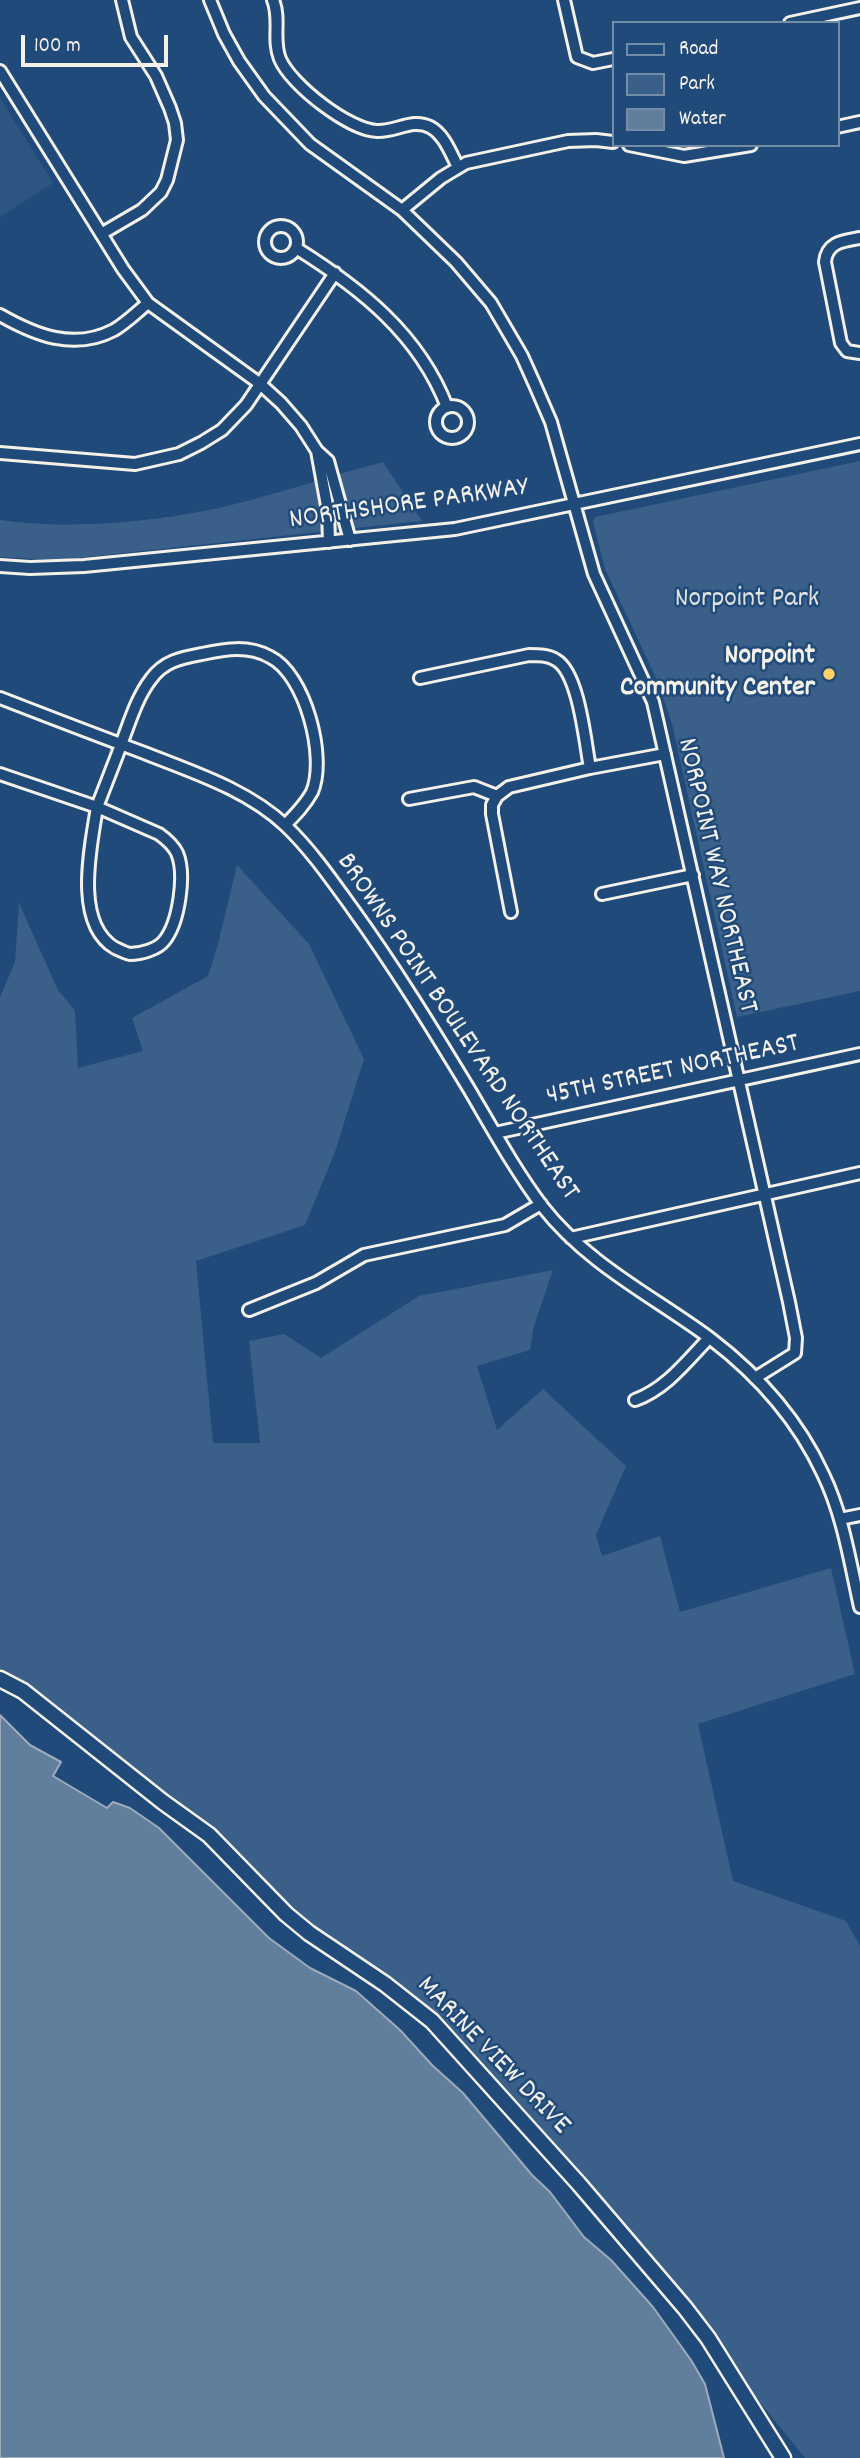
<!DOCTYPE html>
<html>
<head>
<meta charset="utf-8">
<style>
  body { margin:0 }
  #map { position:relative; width:860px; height:2458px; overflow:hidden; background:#1f4a7a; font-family:Dekko,sans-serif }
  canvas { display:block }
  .legend { position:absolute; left:612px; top:21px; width:228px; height:126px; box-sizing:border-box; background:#1f4a7a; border:2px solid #748da6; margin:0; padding:9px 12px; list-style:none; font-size:21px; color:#f4f1e8 }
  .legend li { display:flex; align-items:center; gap:14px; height:35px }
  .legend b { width:35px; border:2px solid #748da6 }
  .scale { position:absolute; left:21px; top:35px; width:147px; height:32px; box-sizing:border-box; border:4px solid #f4f1e8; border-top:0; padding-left:9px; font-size:21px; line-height:24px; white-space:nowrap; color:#f4f1e8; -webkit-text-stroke:5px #1f4a7a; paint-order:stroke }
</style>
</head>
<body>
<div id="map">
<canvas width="860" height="2458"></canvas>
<ul class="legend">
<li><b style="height:9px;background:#1f4a7a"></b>Road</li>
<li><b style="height:19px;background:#3a5f88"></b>Park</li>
<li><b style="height:19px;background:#627e9d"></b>Water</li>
</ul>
<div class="scale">100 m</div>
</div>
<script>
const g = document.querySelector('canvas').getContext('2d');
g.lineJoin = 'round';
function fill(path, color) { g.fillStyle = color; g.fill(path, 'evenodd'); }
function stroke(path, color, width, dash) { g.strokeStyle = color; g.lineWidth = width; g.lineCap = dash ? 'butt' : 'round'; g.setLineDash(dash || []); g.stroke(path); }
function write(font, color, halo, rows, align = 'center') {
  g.font = font + ' Dekko,sans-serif'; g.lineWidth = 5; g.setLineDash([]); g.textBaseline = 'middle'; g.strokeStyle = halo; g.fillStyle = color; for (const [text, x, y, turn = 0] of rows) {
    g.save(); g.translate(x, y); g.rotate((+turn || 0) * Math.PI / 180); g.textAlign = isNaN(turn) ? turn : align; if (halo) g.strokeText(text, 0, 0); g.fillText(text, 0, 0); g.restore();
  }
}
fill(new Path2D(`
  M 0,98 L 53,183 L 0,217 Z`), '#2d5581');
fill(new Path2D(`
  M 860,461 L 860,991 L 737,1017 L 672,724 L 657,680 L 605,569 L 593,522 L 595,517 Z
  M 383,462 L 422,521 L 58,560 L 0,557 L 0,520 C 68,530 156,522 223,507 C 277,494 330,476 383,462 Z
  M 237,865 L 309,944 L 364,1059 L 335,1152 L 305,1225 L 196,1261 L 213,1443 L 260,1443 L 249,1341 L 284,1334 L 321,1358 L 419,1296 L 553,1270 L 534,1326 L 530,1350 L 477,1366 L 497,1430 L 543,1389 L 626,1466 L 596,1535 L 602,1556 L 660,1536 L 680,1612 L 831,1568 L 855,1674 L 698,1724 L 733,1881 L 846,1921 L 860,1946 L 860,2458 L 805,2458 L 655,2273 L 451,2041 L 140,1784 L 0,1683 L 0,997 L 15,962 L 19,903 L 58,990 L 75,1010 L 78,1068 L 143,1051 L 132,1018 L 208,976 L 218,944 Z`), '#3a5f88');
const water = new Path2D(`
  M 0,1715 L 30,1745 L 61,1762 L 53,1776 L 107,1808 L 113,1802 L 130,1808 L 159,1828 L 269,1938 L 310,1968 L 356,1991 L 400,2030 L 433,2066 L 463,2093 L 532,2175 L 550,2192 L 584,2237 L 611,2260 L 653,2307 L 691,2360 L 705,2384 L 724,2458 L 0,2458 Z`);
fill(water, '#627e9d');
stroke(water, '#9cacbb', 2);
const minor = new Path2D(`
  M 210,0 L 224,34 L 239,61 L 264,96 L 310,144 L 402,210 L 456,262 L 491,303 L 522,356 L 535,385 L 551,422 L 594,574 L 653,702 L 789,1302 L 796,1338 L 795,1353 L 755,1378
  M 273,0 C 281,19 272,40 280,59 C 291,85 349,130 377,131 C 396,132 412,118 430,127 C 444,134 451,154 458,167
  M 564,0 L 577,57 L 593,63 L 613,59
  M 790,23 L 860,8
  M 0,71 L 123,269 L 148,303 L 259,383 L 281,403 L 301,426 L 317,451 L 328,461 L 350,540
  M 837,127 L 860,122
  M 629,145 L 684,156 L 751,145
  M 402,210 L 441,178 L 466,163 L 568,141 L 596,140 L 613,142
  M265 242a16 16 0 1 1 32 0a16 16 0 1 1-32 0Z
  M 101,234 L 142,210 L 161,192 L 167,180 L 177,140 L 175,123 L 170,108 L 156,76 L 131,37 L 122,0
  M 860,238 C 843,241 827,242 825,262 L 841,343 L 847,351 L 860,353
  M 296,248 C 360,288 419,334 447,407
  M 0,315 C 35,335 74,351 114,330 C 126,323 137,312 148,303
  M436 422a16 16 0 1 1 32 0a16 16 0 1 1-32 0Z
  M 317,451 L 328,511 L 329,542
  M 0,453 L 135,464 L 179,454 L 201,443 L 222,430 L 246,405 L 335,273
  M 0,566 L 30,568 L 84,566 L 455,529 L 860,444
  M 420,678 L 529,655 C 539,655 548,655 556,660 C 579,673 585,742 590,768
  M 0,698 C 49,717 98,736 147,754 C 195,773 248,790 286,826 C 311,850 331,879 352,908 C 394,966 432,1028 469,1089 C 492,1128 515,1170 542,1206 C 588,1265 653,1296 711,1339 C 758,1375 798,1420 823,1474 C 843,1515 850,1562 860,1607
  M 0,774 L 97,807 C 105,786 114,764 122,742 C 130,721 137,697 151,679 C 164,661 181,658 202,654 C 226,649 248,645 270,657 C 305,674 327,757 312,792 C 305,805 295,815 285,825
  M 409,799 L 474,787 L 497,796
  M 97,807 L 159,834 C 166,839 173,845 177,853 C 186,874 179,923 164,941 C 158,949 141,954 130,954 C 125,953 120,950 115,948 C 73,923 91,846 97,807 Z
  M 602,894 L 693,875
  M 511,912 L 492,814 L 492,805 L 497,796 L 509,787 L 590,768 L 665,754
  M 495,1133 L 860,1054
  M 571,1238 L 860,1173
  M 249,1310 L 316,1283 L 364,1255 L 505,1225 L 541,1204
  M 635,1400 C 666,1389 687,1361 709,1338
  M 840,1519 L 860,1515`);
const major = new Path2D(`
  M 0,1679 L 23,1691 L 163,1802 L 209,1835 L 286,1914 L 309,1933 L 385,1984 L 432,2021 L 579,2184 L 685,2308 L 708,2338 L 783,2458`);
stroke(minor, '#f4f1e8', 16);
stroke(major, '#f4f1e8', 19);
stroke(minor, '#1f4a7a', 10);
stroke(major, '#1f4a7a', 14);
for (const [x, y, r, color] of [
  [829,674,7,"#ffd166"]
]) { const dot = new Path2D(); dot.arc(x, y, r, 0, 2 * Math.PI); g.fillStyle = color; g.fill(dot); stroke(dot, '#1f4a7a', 2.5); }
write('28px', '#f4f1e8', '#1f4a7a', [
  ["NORTHSHORE PARKWAY",409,506,-8],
  ["NORPOINT WAY NORTHEAST",715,876,77],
  ["BROWNS POINT BOULEVARD NORTHEAST",456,1028,56],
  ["45TH STREET NORTHEAST",673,1072,-12],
  ["MARINE VIEW DRIVE",492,2057,46]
]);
write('28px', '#e1e2de', '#1f4a7a', [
  ["Norpoint Park",747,601]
]);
write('bold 28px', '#f4f1e8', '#1f4a7a', [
  ["Norpoint",815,658],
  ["Community Center",815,690]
], 'right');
</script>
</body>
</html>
